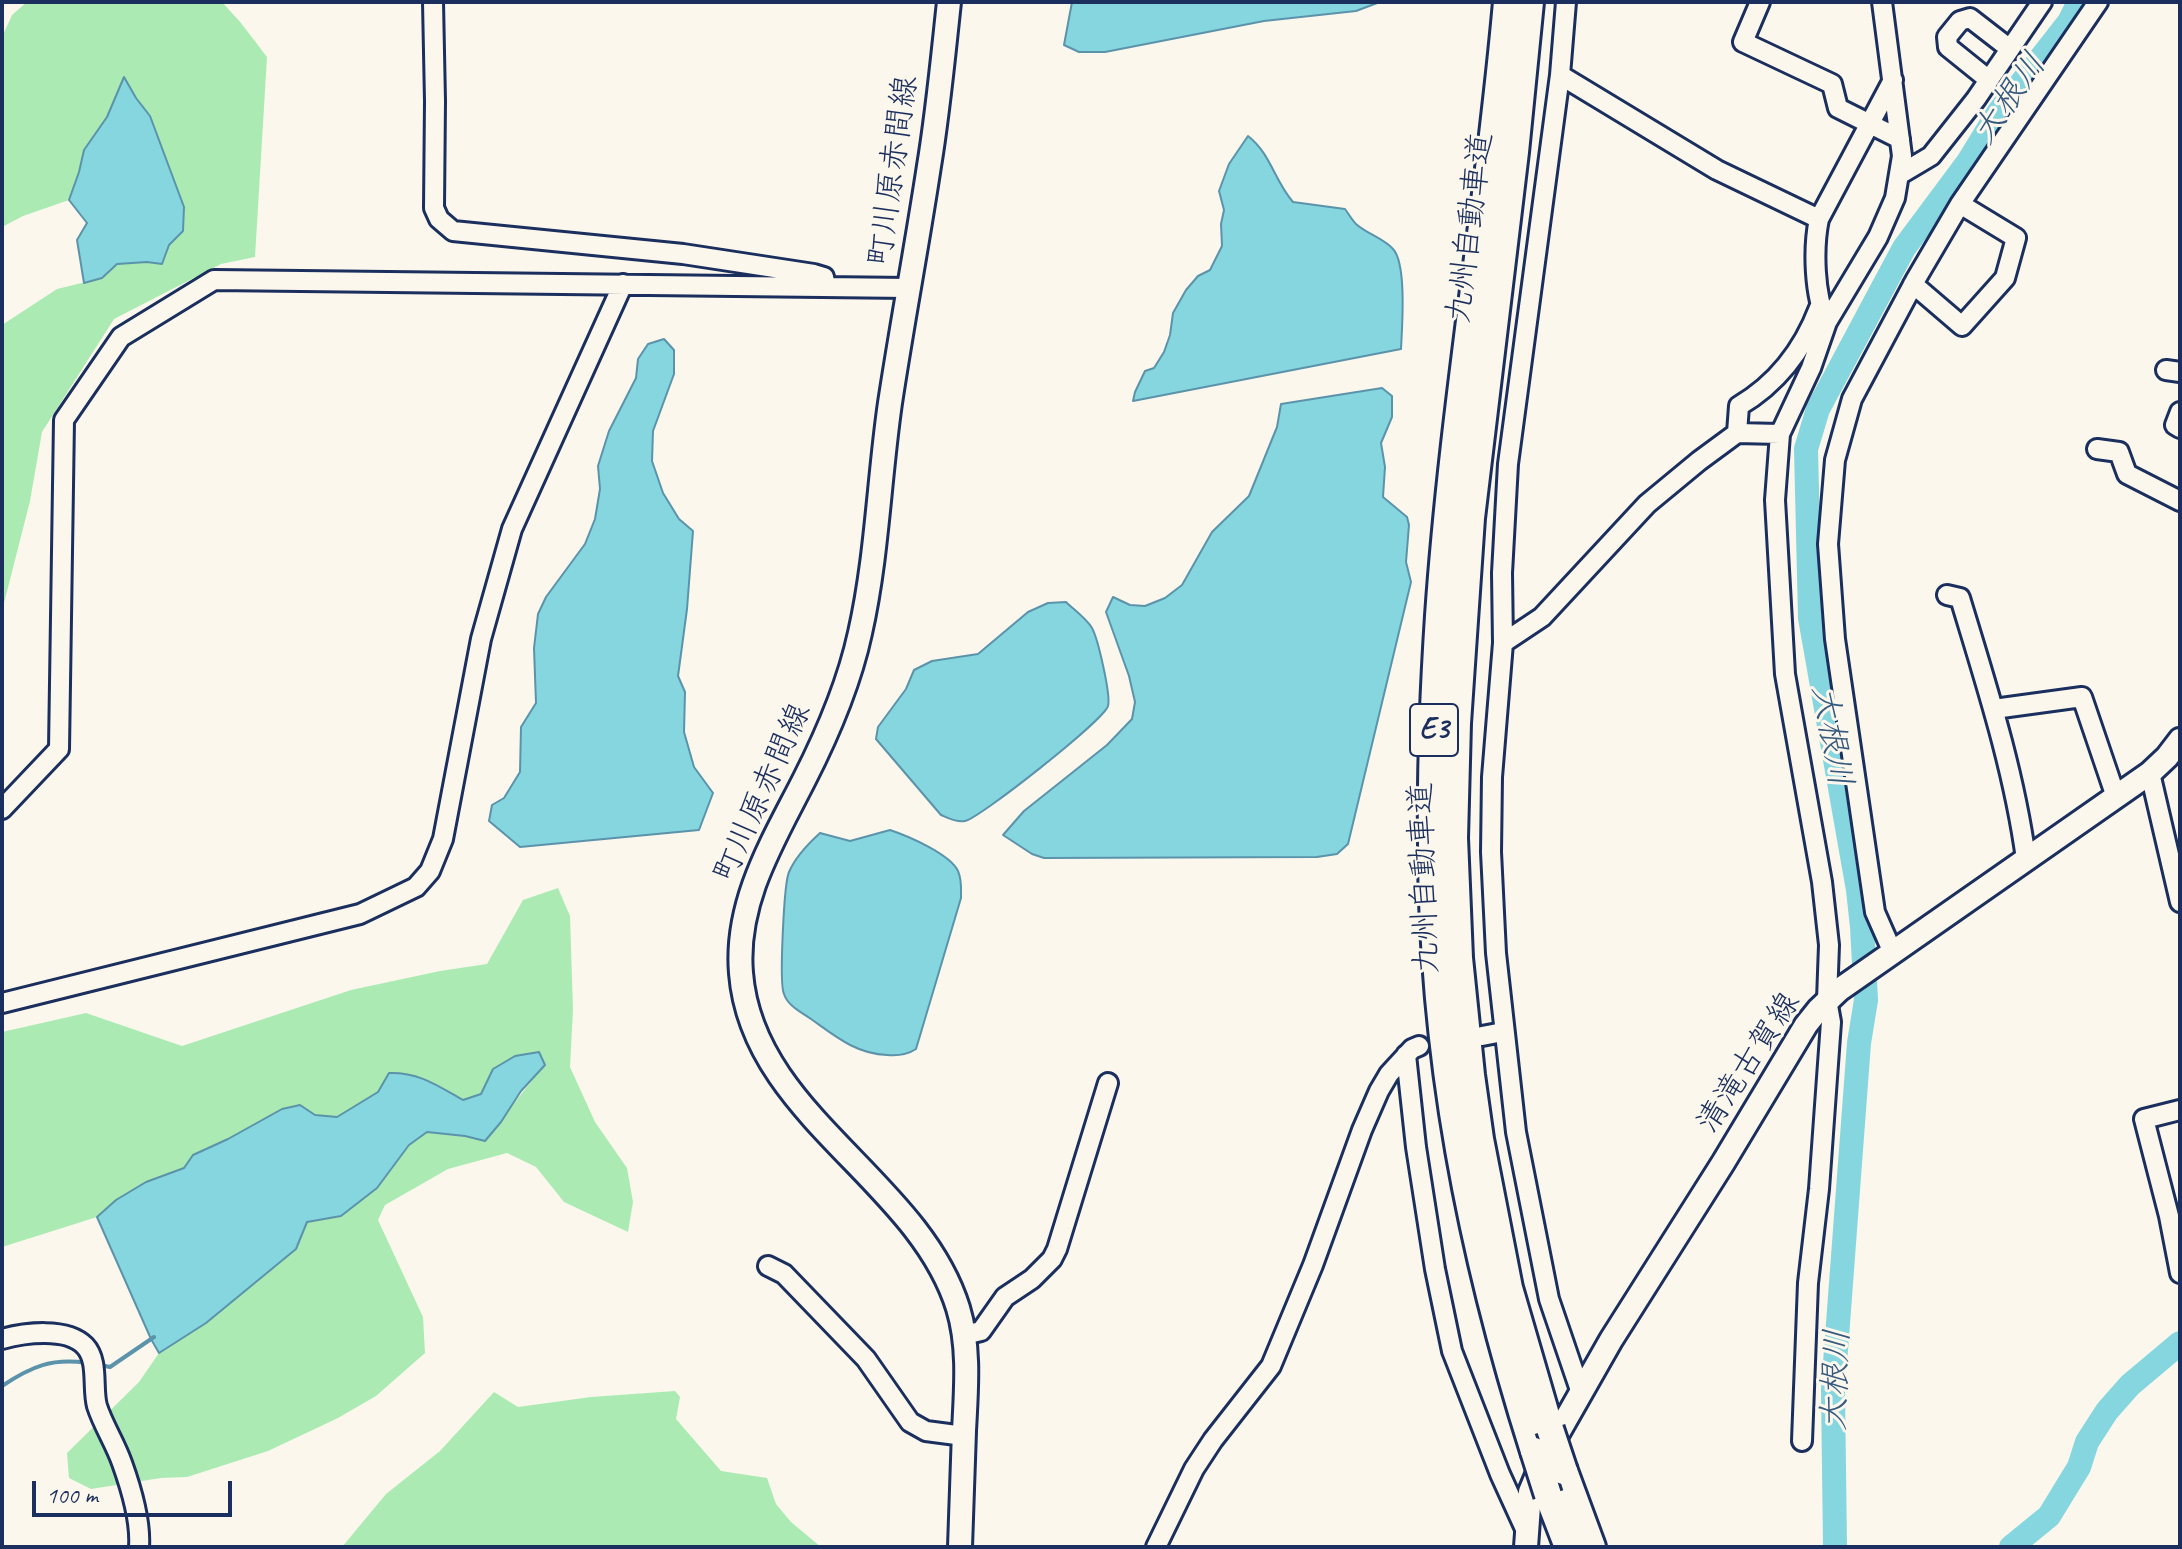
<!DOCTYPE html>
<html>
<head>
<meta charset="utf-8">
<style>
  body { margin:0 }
  #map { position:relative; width:2182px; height:1549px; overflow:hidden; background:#fbf7ec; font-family:Caveat,sans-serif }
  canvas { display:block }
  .frame { position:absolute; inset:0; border:4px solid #1b2f5e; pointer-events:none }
  .scale { position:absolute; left:32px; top:1481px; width:200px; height:36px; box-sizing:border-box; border:4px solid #1b2f5e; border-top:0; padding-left:10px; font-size:24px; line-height:28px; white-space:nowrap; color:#1b2f5e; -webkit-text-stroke:6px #fbf7ec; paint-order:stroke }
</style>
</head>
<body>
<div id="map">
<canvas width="2182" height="1549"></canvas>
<div class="frame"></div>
<div class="scale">100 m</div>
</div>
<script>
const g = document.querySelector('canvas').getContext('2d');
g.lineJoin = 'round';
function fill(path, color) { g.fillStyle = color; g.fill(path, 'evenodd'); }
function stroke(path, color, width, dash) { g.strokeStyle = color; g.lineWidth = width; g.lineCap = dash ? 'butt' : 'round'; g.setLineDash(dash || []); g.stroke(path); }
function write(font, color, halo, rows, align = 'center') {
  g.font = font + ' Caveat,"Klee One",sans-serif'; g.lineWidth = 6; g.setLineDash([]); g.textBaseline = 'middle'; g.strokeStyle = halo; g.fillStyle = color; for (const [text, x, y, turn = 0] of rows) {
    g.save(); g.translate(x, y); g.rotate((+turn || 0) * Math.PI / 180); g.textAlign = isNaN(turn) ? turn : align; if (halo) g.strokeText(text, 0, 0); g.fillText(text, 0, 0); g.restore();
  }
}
fill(new Path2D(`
  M 27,2 L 222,2 L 241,23 L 267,57 L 255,257 L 221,264 L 114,319 L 42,432 L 30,501 L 2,611 L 2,325 L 57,289 L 102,278 L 117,264 L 147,262 L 162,264 L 169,245 L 183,231 L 150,116 L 136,98 L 116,100 L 107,117 L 84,150 L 79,172 L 69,200 L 23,216 L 2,227 L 2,37 L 12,15 Z
  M 558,888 L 570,916 L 573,1010 L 570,1067 L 595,1122 L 627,1168 L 633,1202 L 628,1232 L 564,1202 L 536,1167 L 507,1153 L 448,1169 L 385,1205 L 378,1220 L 423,1317 L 425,1353 L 376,1396 L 338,1418 L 268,1451 L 187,1477 L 161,1478 L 91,1489 L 69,1478 L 67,1453 L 139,1382 L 159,1353 L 206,1323 L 296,1249 L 307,1222 L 341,1216 L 377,1188 L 410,1145 L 427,1132 L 465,1136 L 485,1141 C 506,1115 523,1090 545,1065 L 493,1069 L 481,1094 L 463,1100 C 439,1086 418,1072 390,1073 L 378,1092 L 337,1117 L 315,1115 L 300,1105 L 282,1109 L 228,1139 L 193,1155 L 184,1168 L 146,1182 L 116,1200 L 97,1217 L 2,1247 L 2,1032 L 86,1013 L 182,1046 L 351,990 L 440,971 L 487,964 L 523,900 Z
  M 675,1391 L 680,1397 L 676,1419 L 721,1471 L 767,1478 L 776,1504 L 791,1522 L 821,1547 L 342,1547 L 386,1494 L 440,1451 L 494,1392 L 518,1407 L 591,1397 Z`), '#abebb3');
const water = new Path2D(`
  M 1072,2 L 1380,2 L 1356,11 L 1264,21 L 1105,52 L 1079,52 L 1064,45 Z
  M 124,77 L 136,98 L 150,116 L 184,207 L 183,231 L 169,245 L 162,264 L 147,262 L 117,264 L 102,278 L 84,283 L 77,240 L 87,223 L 69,200 L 79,172 L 84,150 L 107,117 Z
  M 1248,136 C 1271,154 1274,180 1293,202 L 1345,209 C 1348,213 1352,220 1356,224 C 1367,234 1383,238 1393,249 C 1407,264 1402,328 1401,349 L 1133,401 L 1135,392 L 1145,371 L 1154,368 L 1164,352 L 1170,335 L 1173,313 L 1186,290 L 1198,276 L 1210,270 L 1222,246 L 1221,224 L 1224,210 L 1219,191 L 1229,164 Z
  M 664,339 L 674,350 L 674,374 L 653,431 L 652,461 L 663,493 L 679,519 L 693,531 L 687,609 L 678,676 L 685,692 L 684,732 L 694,767 L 713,793 L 699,830 L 520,847 L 489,821 L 492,805 L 504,798 L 520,772 L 521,727 L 536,703 L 534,648 L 538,614 L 546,597 L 585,544 L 595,519 L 600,489 L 598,466 L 609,431 L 636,378 L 638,359 L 648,344 Z
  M 1382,388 L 1392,396 L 1392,417 L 1381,443 L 1385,467 L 1383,497 L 1407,517 L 1409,525 L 1406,562 L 1411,582 L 1348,844 L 1337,854 L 1317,857 L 1044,858 L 1032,854 L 1003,835 L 1024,811 L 1107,745 L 1132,719 L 1135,702 L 1129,676 L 1106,612 L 1113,597 L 1130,605 L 1145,606 L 1165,598 L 1182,585 L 1212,532 L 1249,496 L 1277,427 L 1281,404 Z
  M 1066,602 C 1074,610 1086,618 1092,628 C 1098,639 1111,695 1108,706 C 1104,720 980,818 965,821 C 957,823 948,818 941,815 L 876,739 L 878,727 L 906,689 L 914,670 L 932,661 L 978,654 L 1028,612 L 1048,603 Z
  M 890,830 C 908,836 950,854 958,871 C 962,880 961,888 961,898 L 916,1049 C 907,1055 898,1056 887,1055 C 856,1054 835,1036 811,1019 C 801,1012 788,1006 784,994 C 779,984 784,883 789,872 C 795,858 809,843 820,833 L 850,841 Z
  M 539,1052 L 545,1065 L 521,1091 L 501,1122 L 485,1141 L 465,1136 L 427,1132 L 409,1145 L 377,1188 L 341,1216 L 307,1222 L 296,1249 L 206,1323 L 159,1353 L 151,1339 L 97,1217 L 116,1200 L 146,1182 L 184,1168 L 193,1155 L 228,1139 L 282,1109 L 300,1105 L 315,1115 L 337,1117 L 378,1092 L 389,1073 C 419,1072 438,1086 463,1100 L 481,1094 L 493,1069 L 515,1056 Z`);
fill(water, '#85d6df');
stroke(water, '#5b93ab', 2);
stroke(new Path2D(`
  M 100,1365 L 110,1367 L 154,1337
  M 2,1386 C 32,1366 52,1358 87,1363`), '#5b93ab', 4);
stroke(new Path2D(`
  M 1835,1547 L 1833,1390 L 1859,1043 L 1866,1000 L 1862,927 L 1858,890 L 1810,618 L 1806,449 L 1818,409 L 1904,248 L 1968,162 L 1998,113 L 2069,22 L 2079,2
  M 2011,1547 L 2049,1516 L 2079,1467 L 2087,1442 L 2107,1411 L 2130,1385 L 2180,1343`), '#85d6df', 24);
const minor = new Path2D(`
  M 433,2 L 435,101 L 434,208 L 439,219 L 453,231 L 683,254 L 814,274 L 824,277 L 826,286
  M 1566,2 L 1560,75 L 1508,464 L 1502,573 L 1503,643 L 1492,777 L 1491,852 L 1496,953 L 1516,1132 L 1549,1299 L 1581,1393
  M 1760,2 L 1743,42 L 1832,84 L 1838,108 L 1900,139
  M 1560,75 L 1717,170 L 1819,219
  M 1989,80 L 1948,47 L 1947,37 L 1960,21 L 1970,18 L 2010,49
  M 1899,175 L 1931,156 L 1976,99 L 2042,2
  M 1913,284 L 1962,326 L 2005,278 L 2016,238 L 1960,204
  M 1827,322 C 1814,295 1813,248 1819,219 L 1893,80
  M 2166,370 L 2180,372
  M 2180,412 L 2175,425 L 2180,428
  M 1737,433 L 1739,406 C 1778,383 1803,350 1819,308
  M 2097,449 L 2119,452 L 2127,474 L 2180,501
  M 1947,595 L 1960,598 C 1986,684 2014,770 2026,859
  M 1503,643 L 1542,617 L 1647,504 L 1699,461 L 1737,433 L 1780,434
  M 1994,709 L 2082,697 L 2116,797
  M 2150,773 L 2180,902
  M 2,809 L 59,749 L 64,420 L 121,337 L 214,280 L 909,288
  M 1893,953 L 1875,912 L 1835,639 L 1828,544 L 1835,460 L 1852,399 L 1916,279 L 1960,204 L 2098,2
  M 2,1003 L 360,914 L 416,887 L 430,871 L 443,839 L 481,639 L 512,529 L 623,284
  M 1482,1036 L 1503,1032
  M 1406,1055 L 1416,1147 L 1435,1269 L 1452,1351 L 1500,1474 L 1526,1531
  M 2180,1110 L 2144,1119 L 2169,1216 L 2180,1273
  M 768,1266 L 784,1274 L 866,1359 L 910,1422 L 926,1431 L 964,1436
  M 964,1335 L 981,1331 L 1005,1297 L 1032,1279 L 1052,1259 L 1057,1249 L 1108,1083
  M 2,1339 C 24,1333 67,1327 85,1346 C 99,1361 92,1388 97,1406 C 103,1425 115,1443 122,1463 C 131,1488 141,1520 139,1547
  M 1802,1441 L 1808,1283 L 1819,1189 L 1831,1022 L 1827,1000 L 1829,945 L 1822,882 L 1785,674 L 1775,500 L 1780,434 L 1811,368 L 1827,322 L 1878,237 L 1895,198 L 1902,156 L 1882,2
  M 1156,1547 L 1194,1469 L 1213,1440 L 1271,1366 L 1313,1265 L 1362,1130 L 1379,1091 L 1389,1074 L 1412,1049 L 1419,1046`);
const major = new Path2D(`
  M 949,2 C 943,57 938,112 929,166 C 917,245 902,324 890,403 C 879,479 877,558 860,633 C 849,684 828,733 804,780 C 773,841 735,902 741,973 C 752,1115 918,1179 958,1308 C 970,1347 966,1391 964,1431 C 963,1470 961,1508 960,1547
  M 1526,1547 L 1530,1492 L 1545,1456 L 1611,1340 L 1723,1163 L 1806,1025 L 1818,1010 L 1839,990 L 2150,773 L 2167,757 L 2180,740`);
const highway = new Path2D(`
  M 1507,2 C 1489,207 1453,411 1439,616 C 1434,692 1431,768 1432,844 C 1432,1053 1471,1253 1534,1451
  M 1530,2 L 1515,152 L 1471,518 L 1457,723 L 1454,838 L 1459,958 L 1471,1075 L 1480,1139 L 1509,1288 L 1550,1429
  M 1564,1471 L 1592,1547
  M 1548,1495 L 1568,1547`);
stroke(minor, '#1b2f5e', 24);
stroke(major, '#1b2f5e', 28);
stroke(highway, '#1b2f5e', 32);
stroke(minor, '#fbf7ec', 18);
stroke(major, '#fbf7ec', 22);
stroke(highway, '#fbf7ec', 26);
const highwayBridge = new Path2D(`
  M 1550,1429 L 1564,1471
  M 1534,1451 L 1548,1495`);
stroke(highwayBridge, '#1b2f5e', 32, []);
stroke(highwayBridge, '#fbf7ec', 26);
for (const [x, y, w] of [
  [1434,730,48]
]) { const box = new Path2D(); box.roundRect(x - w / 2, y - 26, w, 52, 6); g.fillStyle = '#fbf7ec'; g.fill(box); stroke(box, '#1b2f5e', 2); }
write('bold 30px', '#1b2f5e', null, [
  ["E3",1434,730]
]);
write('32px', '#1b2f5e', '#fbf7ec', [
  ["町川原赤間線",894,171,-82],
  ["九州自動車道",1471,228,-83],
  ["町川原赤間線",763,793,-66],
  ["九州自動車道",1425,878,-92],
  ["清滝古賀線",1749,1063,-57]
]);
write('italic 34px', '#36597e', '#fbf7ec', [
  ["大根川",2010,99,-55],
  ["大根川",1831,736,80],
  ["大根川",1837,1380,-88]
]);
</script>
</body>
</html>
